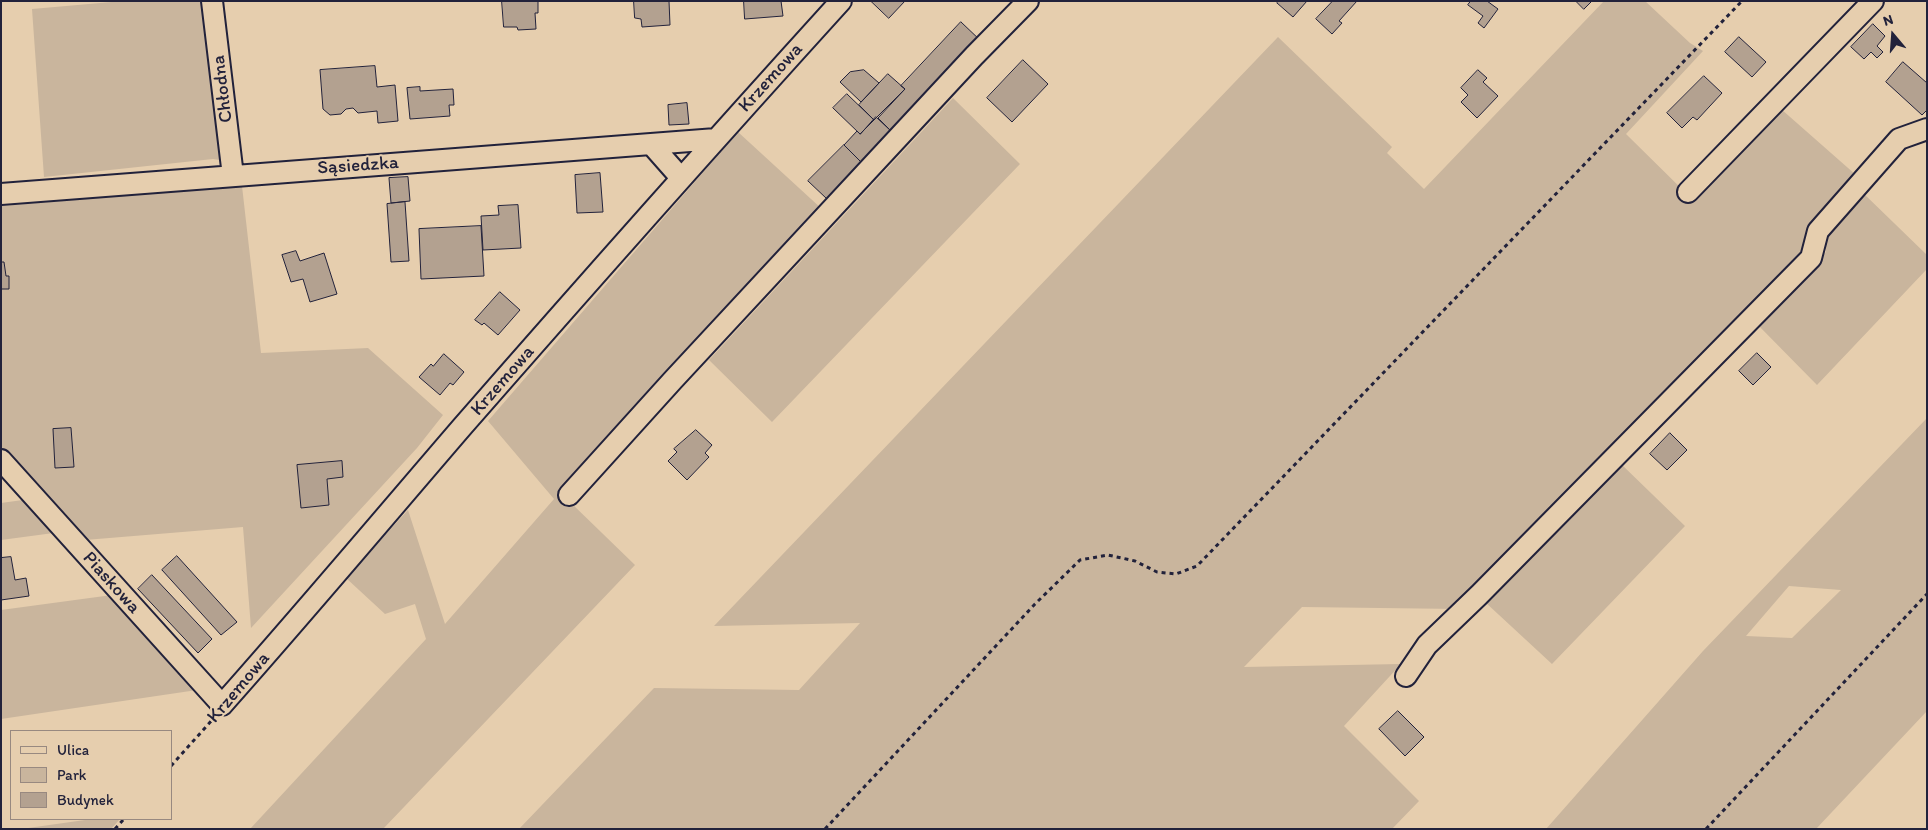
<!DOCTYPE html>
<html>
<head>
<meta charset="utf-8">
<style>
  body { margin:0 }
  #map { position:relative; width:1928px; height:830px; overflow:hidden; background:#e6ceae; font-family:Itim,sans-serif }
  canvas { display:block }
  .frame { position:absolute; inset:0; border:2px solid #22223b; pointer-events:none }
  .legend { position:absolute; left:10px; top:730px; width:162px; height:90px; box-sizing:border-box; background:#e6ceae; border:1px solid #988980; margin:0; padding:6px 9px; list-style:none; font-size:15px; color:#22223b }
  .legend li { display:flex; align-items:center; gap:10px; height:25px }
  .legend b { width:25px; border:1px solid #988980 }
  .north { position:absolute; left:1868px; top:10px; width:50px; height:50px; -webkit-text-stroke:4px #e6ceae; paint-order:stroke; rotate:342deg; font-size:14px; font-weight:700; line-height:20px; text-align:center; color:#22223b }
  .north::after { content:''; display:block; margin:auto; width:18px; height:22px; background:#22223b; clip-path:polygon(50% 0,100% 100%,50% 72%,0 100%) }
</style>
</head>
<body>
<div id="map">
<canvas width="1928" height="830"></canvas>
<div class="frame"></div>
<ul class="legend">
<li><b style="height:6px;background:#e6ceae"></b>Ulica</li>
<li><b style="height:14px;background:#c9b59d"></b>Park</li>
<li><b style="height:14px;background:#b3a190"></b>Budynek</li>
</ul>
<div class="north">N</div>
</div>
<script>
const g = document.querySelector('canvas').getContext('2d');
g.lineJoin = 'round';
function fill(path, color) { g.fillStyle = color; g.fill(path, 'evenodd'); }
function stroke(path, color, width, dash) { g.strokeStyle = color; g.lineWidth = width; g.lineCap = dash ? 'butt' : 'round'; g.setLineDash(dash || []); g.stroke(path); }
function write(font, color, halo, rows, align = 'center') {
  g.font = font + ' Itim,sans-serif'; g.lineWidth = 4; g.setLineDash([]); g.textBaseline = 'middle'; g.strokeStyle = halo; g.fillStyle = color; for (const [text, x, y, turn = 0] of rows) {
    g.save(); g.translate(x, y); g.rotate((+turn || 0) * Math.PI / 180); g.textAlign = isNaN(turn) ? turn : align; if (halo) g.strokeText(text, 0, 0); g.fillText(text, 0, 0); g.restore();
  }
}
fill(new Path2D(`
  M 123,1 L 224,1 L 240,163 L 213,159 L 44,177 L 32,9 Z
  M 1604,1 L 1645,1 L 1690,43 L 1703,51 L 1626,134 L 1693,200 L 1781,109 L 1856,175 L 1807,248 L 1459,609 L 1302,607 L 1244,667 L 1401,664 L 1344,726 L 1419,801 L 1392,829 L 519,829 L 654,688 L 799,690 L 860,623 L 714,626 L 1278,37 L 1392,147 L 1387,153 L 1424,189 Z
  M 953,98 L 1020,164 L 772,422 L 709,360 Z
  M 738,132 L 823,210 L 569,501 L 635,565 L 383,829 L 250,829 L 426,639 L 415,604 L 385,614 L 346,578 L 408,510 L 445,624 L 554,499 L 488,421 Z
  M 242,186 L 261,353 L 368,348 L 443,415 L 417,448 L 251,628 L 243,527 L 85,540 L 1,447 L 1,206 Z
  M 1862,192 L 1927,255 L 1927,269 L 1817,385 L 1756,323 L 1826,252 L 1826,231 Z
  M 1927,418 L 1927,711 L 1816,829 L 1546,829 L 1703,651 ZM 1789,586 L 1841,590 L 1792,638 L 1746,636 Z
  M 1620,463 L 1685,526 L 1552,664 L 1485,602 Z
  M 30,499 L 61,532 L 1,540 L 1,503 Z
  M 112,595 L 197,690 L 1,719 L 1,610 Z
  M 92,819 L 120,819 L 111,829 L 21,829 Z`), '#c9b59d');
const building = new Path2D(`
  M 502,1 L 538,1 L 538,13 L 535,13 L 536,29 L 518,30 L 517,27 L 504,27 Z
  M 634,1 L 669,1 L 670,25 L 642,27 L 641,19 L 635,18 Z
  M 744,1 L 781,1 L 783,16 L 745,19 Z
  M 871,1 L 905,1 L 889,18 Z
  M 1279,1 L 1307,1 L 1293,17 L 1277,3 Z
  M 1333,1 L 1357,1 L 1339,21 L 1342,23 L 1332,34 L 1316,19 Z
  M 1471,1 L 1487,1 L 1498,9 L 1484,28 L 1478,23 L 1483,16 L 1468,5 Z
  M 1576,1 L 1592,1 L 1584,9 Z
  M 961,22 L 982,42 L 892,132 L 878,118 L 905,89 L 901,86 Z
  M 1873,24 L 1885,36 L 1877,46 L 1883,52 L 1877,58 L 1871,52 L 1864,59 L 1851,47 Z
  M 1739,37 L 1766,62 L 1752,77 L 1725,52 Z
  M 1023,60 L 1048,84 L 1012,122 L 987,98 Z
  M 1903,62 L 1927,83 L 1927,110 L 1922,115 L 1886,82 Z
  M 375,66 L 377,87 L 395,85 L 398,121 L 378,123 L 377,111 L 358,113 L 353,108 L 346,109 L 341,114 L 330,115 L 323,109 L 320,70 Z
  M 864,70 L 879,83 L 861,102 L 840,82 L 850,72 Z
  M 1478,70 L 1487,78 L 1483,82 L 1498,96 L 1477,118 L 1461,102 L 1468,95 L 1461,88 Z
  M 888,74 L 905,89 L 874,120 L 859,105 Z
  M 1704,76 L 1722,93 L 1697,120 L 1693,117 L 1682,128 L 1667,113 Z
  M 420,87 L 420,91 L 453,89 L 454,105 L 449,105 L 450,116 L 410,119 L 407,88 Z
  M 847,94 L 874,120 L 860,134 L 833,108 Z
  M 687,103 L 689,124 L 669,125 L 668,105 Z
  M 876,117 L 892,132 L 863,164 L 844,145 L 857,131 L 860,134 Z
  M 844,145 L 863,164 L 827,199 L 808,181 Z
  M 600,173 L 603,212 L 577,213 L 575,175 Z
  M 408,177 L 410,201 L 391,203 L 389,178 Z
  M 405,202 L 409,261 L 391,262 L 387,204 Z
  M 518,205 L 521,248 L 483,250 L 481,216 L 499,215 L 498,206 Z
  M 481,226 L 484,276 L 421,279 L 419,229 Z
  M 296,251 L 300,261 L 324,253 L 337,294 L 310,302 L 303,279 L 291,282 L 282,255 Z
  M 1,262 L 4,262 L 6,276 L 9,276 L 9,289 L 1,289 Z
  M 500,292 L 520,310 L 498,335 L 484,323 L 482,325 L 475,320 Z
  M 1757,353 L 1771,367 L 1753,385 L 1739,371 Z
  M 444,354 L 464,372 L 453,385 L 450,383 L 440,395 L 419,377 L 431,364 L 433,366 Z
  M 71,428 L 74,467 L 55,468 L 53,429 Z
  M 696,430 L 712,445 L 705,453 L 709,457 L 687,480 L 668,461 L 677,452 L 674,449 Z
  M 1670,433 L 1687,450 L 1667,470 L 1650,454 Z
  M 342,461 L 343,477 L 327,479 L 329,505 L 301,508 L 297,465 Z
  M 177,556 L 237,622 L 221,635 L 162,570 Z
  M 11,557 L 15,580 L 26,578 L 29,596 L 1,600 L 1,558 Z
  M 152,575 L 212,639 L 198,653 L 138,589 Z
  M 1398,711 L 1424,737 L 1405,756 L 1379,729 Z`);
fill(building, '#b3a190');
stroke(building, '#22223b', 1);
const minor = new Path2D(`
  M 212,1 L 233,176
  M 651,144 L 681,178
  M 1688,192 L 1873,1
  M 1,194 L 716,139
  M 1,460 L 222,705 C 303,614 382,520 462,427 C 587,284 713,142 841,1
  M 569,495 L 673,380 L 974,56 L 1028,1
  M 1406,676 L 1427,645 L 1479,595 L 1811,258 L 1818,231 L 1899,139 L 1927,129`);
stroke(minor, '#22223b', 24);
stroke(new Path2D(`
  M 171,766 L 212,720
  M 115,829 L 124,819
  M 825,829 L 1035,604 L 1080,560 L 1108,555 L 1135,561 L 1157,572 L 1176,574 L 1197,566 L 1742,1
  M 1706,829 L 1927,594`), '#22223b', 3, [4, 4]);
stroke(minor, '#e6ceae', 20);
write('19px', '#22223b', '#e6ceae', [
  ["Krzemowa",771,78,-48],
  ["Chłodna",223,89,-97],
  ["Sąsiedzka",358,166,-4],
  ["Krzemowa",503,381,-49],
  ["Piaskowa",111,583,48],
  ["Krzemowa",239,688,-50]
]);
</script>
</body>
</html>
